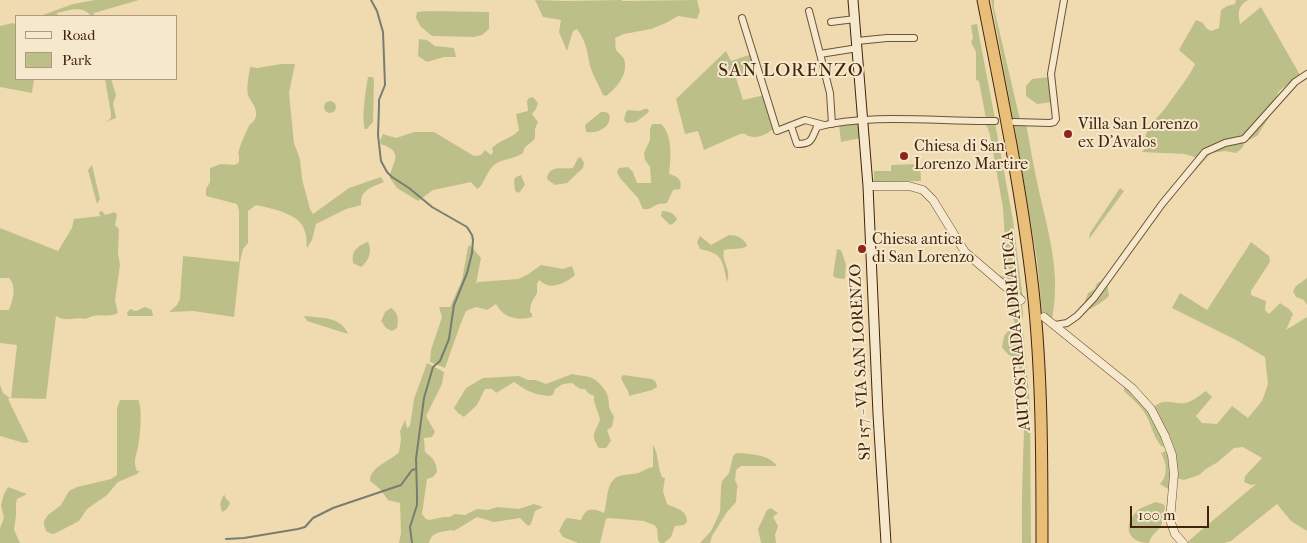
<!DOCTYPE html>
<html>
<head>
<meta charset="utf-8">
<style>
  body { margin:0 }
  #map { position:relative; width:1307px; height:543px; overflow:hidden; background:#f0dbb1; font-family:"IM FELL French Canon",serif }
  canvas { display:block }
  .legend { position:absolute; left:15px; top:15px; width:162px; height:65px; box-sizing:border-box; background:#f5e8cc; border:1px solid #ad9a7f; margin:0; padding:6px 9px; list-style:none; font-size:15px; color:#42240c }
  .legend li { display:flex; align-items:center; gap:10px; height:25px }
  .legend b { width:25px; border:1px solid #ad9a7f }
  .scale { position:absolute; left:1130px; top:506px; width:79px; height:22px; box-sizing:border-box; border:2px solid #42240c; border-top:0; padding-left:6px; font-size:15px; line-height:18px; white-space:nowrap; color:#42240c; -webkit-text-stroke:4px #f5e8cc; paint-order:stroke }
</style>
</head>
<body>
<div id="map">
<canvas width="1307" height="543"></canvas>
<ul class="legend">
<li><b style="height:6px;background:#f5e8cc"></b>Road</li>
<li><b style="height:14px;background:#bdbf89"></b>Park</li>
</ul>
<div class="scale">100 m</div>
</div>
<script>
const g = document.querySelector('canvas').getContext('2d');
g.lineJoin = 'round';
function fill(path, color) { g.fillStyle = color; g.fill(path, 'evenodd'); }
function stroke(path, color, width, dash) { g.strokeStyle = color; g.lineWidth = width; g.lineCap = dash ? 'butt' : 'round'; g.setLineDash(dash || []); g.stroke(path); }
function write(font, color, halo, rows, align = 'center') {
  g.font = font + ' "IM FELL French Canon",serif'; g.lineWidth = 4; g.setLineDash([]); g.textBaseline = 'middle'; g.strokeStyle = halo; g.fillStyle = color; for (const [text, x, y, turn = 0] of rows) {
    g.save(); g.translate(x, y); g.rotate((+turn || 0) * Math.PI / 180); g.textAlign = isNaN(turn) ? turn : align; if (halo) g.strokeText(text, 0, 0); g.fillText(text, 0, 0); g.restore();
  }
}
fill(new Path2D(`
  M 95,0 L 139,0 L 94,13 L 94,16 L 91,16 C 83,5 70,10 57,13 L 58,16 L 40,16 L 73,4 Z
  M 535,0 L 566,1 L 622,0 L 622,1 L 697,0 L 700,11 L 697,19 L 678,16 L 666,23 L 651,29 L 624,34 L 615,38 C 616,41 615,47 616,50 C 618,53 622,55 624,59 C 629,73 617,88 606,96 L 603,95 C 599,85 593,76 590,66 C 587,51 587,43 577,29 L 573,31 L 567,51 L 559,32 L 561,20 L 543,17 Z
  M 991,0 L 994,0 L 994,8 L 1020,120 L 1013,119 Z
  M 1236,0 L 1248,0 C 1237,6 1238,14 1240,24 L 1261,7 L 1300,75 L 1279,91 L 1274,102 L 1243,136 L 1214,145 L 1204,151 L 1198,158 L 1185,154 L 1142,152 L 1147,146 C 1140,130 1159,117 1167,106 C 1176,92 1188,79 1195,64 L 1179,50 L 1196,20 L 1203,23 L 1206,28 L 1211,31 L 1219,28 L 1221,10 L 1227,6 L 1235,4 Z
  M 428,11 L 489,12 L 489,29 L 482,35 L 474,37 L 432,36 L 421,27 L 416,18 L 417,12 Z
  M 13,23 L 16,25 L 16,79 L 34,79 L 32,93 L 0,87 L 0,26 Z
  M 977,24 L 978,30 L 995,119 L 986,119 L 979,81 L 976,80 L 976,52 L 971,42 L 973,38 L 971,25 Z
  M 419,39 L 427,40 L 435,46 L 454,48 L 456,57 L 444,57 L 427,62 L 418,56 Z
  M 726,51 L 731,61 L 752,54 L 757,71 L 736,78 L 743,100 L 765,95 L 774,128 C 767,134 759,139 749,136 C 741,133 749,133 740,134 L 704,150 L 698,131 L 685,134 L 676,99 Z
  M 281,64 L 295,64 L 289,93 L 294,143 L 300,159 L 302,179 L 310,209 L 313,214 L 349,188 L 381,177 L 384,182 C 372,187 360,190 361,205 L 346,209 L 316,224 L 312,240 L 307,248 C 306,243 307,237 305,232 C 301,213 272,209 256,205 L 248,211 L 248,243 L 243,249 L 240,262 L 234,317 L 193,311 L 169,312 L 177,305 L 180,299 L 183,256 L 239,262 L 239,211 L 237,204 L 206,196 L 206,189 L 210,182 L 210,168 L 221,164 L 235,165 L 239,162 L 239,155 L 238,154 C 240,145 244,136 248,128 C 250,123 255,122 256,116 C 257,106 251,103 248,95 C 246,87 249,76 250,67 L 257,68 Z
  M 368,77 L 373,77 L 374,80 L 373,122 L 367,129 L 365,129 C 361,119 366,89 368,77 Z
  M 1050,77 L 1052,102 L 1037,104 L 1026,96 L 1026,86 L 1032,79 Z
  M 105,79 L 111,79 L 116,95 L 113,104 L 116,118 L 106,122 L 111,118 L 111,114 Z
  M 533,97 L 538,103 L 536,109 L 532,114 L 538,122 L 535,129 L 535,138 C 531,145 524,144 523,153 C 514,160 501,158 493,166 C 486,173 484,185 477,189 L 471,182 L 433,190 L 418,201 L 397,188 L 390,178 C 391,162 406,153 381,144 L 380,141 L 383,134 L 396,138 L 414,132 L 434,132 L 474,156 L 481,155 L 485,150 L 491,155 L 493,152 L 492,148 C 501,139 513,138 519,130 L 516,114 L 528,111 L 527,101 L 529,98 Z
  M324 107a6 6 0 1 1 12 0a6 6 0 1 1-12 0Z
  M 644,109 L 648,109 L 649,112 L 636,122 L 627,123 L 624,120 L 626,112 L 628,110 L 640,111 Z
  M 601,112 L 606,112 L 609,114 C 613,127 597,134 586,132 L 585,125 Z
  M 1271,114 L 1257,136 L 1249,140 L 1248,137 Z
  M 860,122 L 861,138 L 841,142 L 839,125 Z
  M 1014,122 L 1026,123 C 1030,146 1034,169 1039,191 C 1049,235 1061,274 1052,319 L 1045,316 L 1042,312 L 1037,260 Z
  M 982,123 L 995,123 L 1013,220 L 1023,300 L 998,275 L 1004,277 L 1007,274 L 1003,208 L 990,135 L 987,126 Z
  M 652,124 L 661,124 C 673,134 671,160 669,174 C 677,176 683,180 680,189 L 673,190 L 667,203 C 664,204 659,203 656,205 C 651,208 649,210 643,209 L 638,198 L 620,178 L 617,172 L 619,168 L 628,167 L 633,172 L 637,183 L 651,183 L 650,167 L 645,160 L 644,153 L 650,140 L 650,129 Z
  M 1246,140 L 1242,148 L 1236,153 L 1225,151 L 1211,153 L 1184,183 L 1183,181 L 1211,150 Z
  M 581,157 L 584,163 L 583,168 L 567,183 L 555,185 L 548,180 L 547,177 C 551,164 564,170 573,168 L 578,158 Z
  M 920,164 L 921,181 L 874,182 L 874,171 L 891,171 L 891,165 Z
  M 92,165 L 100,199 L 97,204 L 89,174 L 88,170 Z
  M 521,175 L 525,185 L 519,193 L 515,191 L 514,180 L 516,177 Z
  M 1120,188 L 1124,191 L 1089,239 L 1090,233 Z
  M 102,211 L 105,215 L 115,212 L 117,215 L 115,225 L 119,229 L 118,253 L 120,265 L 115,300 L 118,313 C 105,319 98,311 86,319 C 76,316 66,323 56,316 L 46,399 L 11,398 L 17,345 L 0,343 L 0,310 L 9,310 C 13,299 17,287 9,278 L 0,278 L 0,228 L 58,251 L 72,228 L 74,219 L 100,216 L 99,212 Z
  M 662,211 C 668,211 674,213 677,219 L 674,223 L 670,225 L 661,216 Z
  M 729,235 C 736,235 745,238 747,246 C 742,250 731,248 724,250 C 721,262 732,269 727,282 C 722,260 724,254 700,249 L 697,242 L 700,236 L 711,245 Z
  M 368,242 C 373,251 368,262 361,267 L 353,263 C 351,251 357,246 368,242 Z
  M 1251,242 L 1269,256 L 1270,262 L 1251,291 L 1251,295 L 1266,301 L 1265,310 L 1269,314 L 1280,303 L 1289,309 L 1293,314 L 1286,330 L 1307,317 L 1307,531 L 1291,521 L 1277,504 L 1231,541 L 1224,543 L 1186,543 L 1256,484 L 1251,485 L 1244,482 L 1245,476 L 1262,458 L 1243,447 L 1234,448 L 1218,462 L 1206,469 L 1199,475 L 1184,480 L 1176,478 L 1154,407 C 1165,397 1174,405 1185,403 C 1192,402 1200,395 1206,391 L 1212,397 L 1196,416 L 1202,423 L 1217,424 L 1232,406 L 1248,418 L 1262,401 L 1268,384 L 1265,357 L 1236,340 L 1172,308 L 1180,293 L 1207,310 Z
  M 470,245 L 481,258 L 476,284 L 478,282 L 518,279 L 527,275 L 541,265 L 563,269 L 572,266 L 575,275 C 569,281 555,288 547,285 C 544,284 542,282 539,280 L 537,284 L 537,293 C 533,300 530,303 530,312 L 532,314 L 532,317 C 518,321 503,318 496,304 L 487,310 L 476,307 L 466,311 C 458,329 452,349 445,368 L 430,362 L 431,350 L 442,317 L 439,307 L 450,307 L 462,280 L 468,247 Z
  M 837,249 L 841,250 L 846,264 L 845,279 L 836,278 L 833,276 Z
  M 1307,278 L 1307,305 L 1304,300 L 1296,297 L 1293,291 L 1296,286 Z
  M 1104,280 L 1107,283 L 1109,296 C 1108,298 1093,308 1090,309 L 1085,301 L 1088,293 L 1095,289 L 1097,283 Z
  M 1003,288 L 1022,303 L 1023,315 L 1022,321 L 1030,405 L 1031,543 L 1022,543 L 1022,536 C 1021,483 1025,431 1025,378 L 1019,372 L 1019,360 L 1009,355 L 1002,348 C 1003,342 1003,334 1009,331 L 1018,336 L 1009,301 Z
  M 145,307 L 152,310 L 153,316 L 128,316 L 127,313 L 130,309 L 136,311 Z
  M 391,308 C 398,312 399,320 397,328 L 392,331 L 386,328 L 381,321 L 385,312 Z
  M 304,316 C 320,318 341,316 348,334 L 307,321 Z
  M 427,363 L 444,372 L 442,384 L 426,416 L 435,432 L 432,437 L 424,438 L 425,452 C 432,457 437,462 437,472 L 433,477 L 427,479 L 422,514 L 426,519 L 430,520 L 443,517 L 450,517 L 454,514 L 465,515 L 477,509 L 488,510 L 497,507 L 519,509 L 534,504 L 543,507 L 535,511 L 531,524 L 528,526 L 520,518 L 494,522 L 477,517 L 454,531 L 452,530 C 442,532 432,531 429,543 L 399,543 L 401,533 L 400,503 L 388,500 L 380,489 L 370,481 C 370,466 391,461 399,452 L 401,439 L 400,431 L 405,420 L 407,428 L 410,426 L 414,399 Z
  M 572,374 C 578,376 583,375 589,377 C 597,379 606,389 608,397 C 610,407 607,406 614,416 L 612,427 L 607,430 L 611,441 L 606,448 L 599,448 C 589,434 596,433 600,419 L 594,401 L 594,396 L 588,393 L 585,389 L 580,389 L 572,383 L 563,384 L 555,389 L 553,395 L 548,396 L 536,394 L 526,390 L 514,382 L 496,393 L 492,389 L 485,389 L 477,405 L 464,417 L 458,413 L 454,408 L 466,388 L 483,378 L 519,376 L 528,380 L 536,380 L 546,384 Z
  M 623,375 L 652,379 L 656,382 L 657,387 L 652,390 L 629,396 C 629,389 623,385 621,378 Z
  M 1124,384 L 1150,410 L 1167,444 L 1162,447 C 1153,437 1152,426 1146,415 C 1140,405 1131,398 1124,391 Z
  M 0,385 L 3,393 L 10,398 L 8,399 L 29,442 L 24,443 L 0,436 Z
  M 120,400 L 138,400 C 143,406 140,439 138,447 C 136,456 133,462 137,471 L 140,471 L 137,474 L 118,482 L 107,495 L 87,509 L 79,521 L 56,533 L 52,534 L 46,531 L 44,525 L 44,521 L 48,515 L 61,505 L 69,491 L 77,487 L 111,479 L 117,475 L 117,408 Z
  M 653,445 C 659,454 657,466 662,477 L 665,478 L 663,491 L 667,504 C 676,509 687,509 687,522 L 684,525 L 675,526 L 671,537 L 664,543 L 660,543 L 658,540 L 657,528 L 654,525 L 644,521 L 609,518 L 606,519 L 600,543 L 578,543 L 563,537 L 559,531 L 564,521 L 567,518 L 581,520 C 586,507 593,508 604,513 C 607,504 606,494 610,485 C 616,472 628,476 638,473 C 644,471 647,468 653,467 Z
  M 1169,450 L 1171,455 L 1170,490 L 1160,484 C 1168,475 1167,464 1161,453 Z
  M 736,453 C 751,454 768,454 777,466 L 741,466 L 736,470 L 735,480 L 738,487 L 737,488 L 736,502 L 727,512 L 712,536 L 710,543 L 700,543 L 711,531 L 720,512 L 721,488 L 722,481 L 729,473 L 733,456 Z
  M 8,487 L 27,494 L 17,499 L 16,503 L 16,516 L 14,530 L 20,543 L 0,543 L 0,528 L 4,518 L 1,505 L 4,494 Z
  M 225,495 L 225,497 L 230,503 L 227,509 L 222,512 L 220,504 L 223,496 Z
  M 1155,502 L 1163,504 L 1165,506 C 1164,511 1163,523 1161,526 C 1157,533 1151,534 1149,543 C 1128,543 1122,526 1137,511 C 1141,507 1150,505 1155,502 Z
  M 771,508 L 778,513 L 773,517 L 778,526 L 775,535 L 776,543 L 761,543 L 758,529 L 767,510 Z`), '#bdbf89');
stroke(new Path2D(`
  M 371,0 L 377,11 L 383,32 L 385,85 L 379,100 L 379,107 L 378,135 L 381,161 L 387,172 L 392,177 L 409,188 L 432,207 L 467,227 L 472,235 L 473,240 L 472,253 L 467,273 L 454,305 L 449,339 L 440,361 L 433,367 L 424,398 L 416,459 L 417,493 L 417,505 L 410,527 L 412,543
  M 226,539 L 244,538 L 298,529 L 305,527 L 313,518 L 333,508 L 401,485 L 412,470 L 416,469`), '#777e70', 2);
const minor = new Path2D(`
  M 809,11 L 830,93 L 832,124
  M 742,18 L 777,131 L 805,120 L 824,125
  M 831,22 L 855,19
  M 857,41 L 887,38 L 914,38
  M 820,54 L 858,48
  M 1014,122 L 1050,123 L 1054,122 L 1056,119 L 1051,74 L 1064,0
  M 791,126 L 797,144 C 812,144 811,140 817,127 C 869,113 940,122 995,121
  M 1055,325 L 1067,323 L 1077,316 L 1094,298 L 1162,204 L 1205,152 L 1225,143 L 1244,139 L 1295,82 L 1307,74`);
const tertiary = new Path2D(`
  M 868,186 L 909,186 L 923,190 L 933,200 L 965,252 L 1021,300
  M 1044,317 L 1132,388 L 1151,409 L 1165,436 L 1172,455 L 1174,474 L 1170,520 L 1175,534 L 1183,543`);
const secondary = new Path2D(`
  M 853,0 L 868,186 L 878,414 L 886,543`);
const motorway = new Path2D(`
  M 983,0 C 1002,96 1022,193 1033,290 C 1042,374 1042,458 1042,543`);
stroke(minor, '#6e5235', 8);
stroke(tertiary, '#6e5235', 9);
stroke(secondary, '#42240c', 11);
stroke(motorway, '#42240c', 13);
stroke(minor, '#f5e8cc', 6);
stroke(tertiary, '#f5e8cc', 8);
stroke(secondary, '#f5e8cc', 9);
stroke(motorway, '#e8be78', 11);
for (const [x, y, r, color] of [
  [1068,134,5,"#8f2418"],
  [904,156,5,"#8f2418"],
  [862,249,5,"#8f2418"]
]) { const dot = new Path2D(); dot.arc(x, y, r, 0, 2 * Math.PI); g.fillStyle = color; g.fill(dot); stroke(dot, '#f5e8cc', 2); }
write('16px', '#42240c', '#f5e8cc', [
  ["Villa San Lorenzo",1078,125],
  ["ex D'Avalos",1078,143],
  ["Chiesa di San",914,147],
  ["Lorenzo Martire",914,165],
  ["Chiesa antica",872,240],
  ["di San Lorenzo",872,258]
], 'left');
write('16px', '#42240c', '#f5e8cc', [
  ["AUTOSTRADA ADRIATICA",1017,331,-95],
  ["SP 157 - VIA SAN LORENZO",861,362,-93]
]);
g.letterSpacing = '1px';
write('19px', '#42240c', '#f5e8cc', [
  ["SAN LORENZO",791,71]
]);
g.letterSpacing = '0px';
</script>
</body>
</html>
